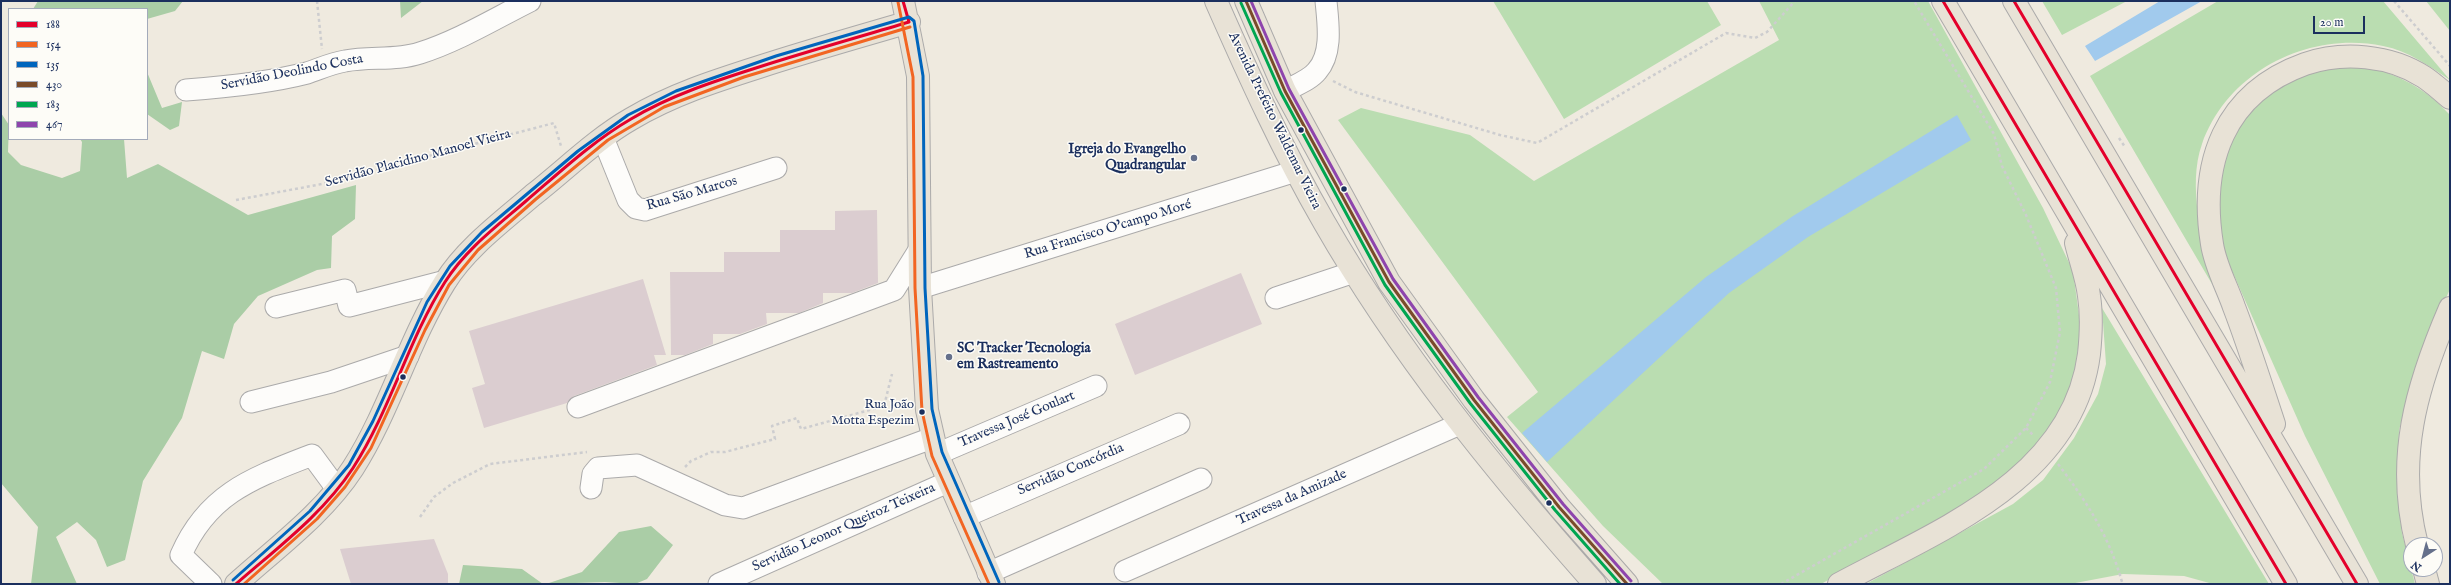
<!DOCTYPE html>
<html>
<head>
<meta charset="utf-8">
<style>
  body { margin:0 }
  #map { position:relative; width:2451px; height:585px; overflow:hidden; background:#efeadf; font-family:"IM FELL English",serif }
  canvas { display:block }
  .frame { position:absolute; inset:0; border:2px solid #1b2f5e; pointer-events:none }
  .legend { position:absolute; left:8px; top:8px; width:140px; height:132px; box-sizing:border-box; background:#fdfcf7; border:1px solid #a3aaba; margin:0; padding:5px 7px; list-style:none; font-size:12px; color:#1b2f5e }
  .legend li { display:flex; align-items:center; gap:8px; height:20px }
  .legend b { width:20px; border:1px solid #a3aaba }
  .north { position:absolute; left:2403px; top:537px; width:40px; height:40px; box-sizing:border-box; background:#fdfcf7; border:1px solid #a3aaba; border-radius:50%; rotate:216deg; font-size:11px; font-weight:700; line-height:16px; text-align:center; color:#1b2f5e }
  .north::after { content:''; display:block; margin:auto; width:14px; height:18px; background:#65708b; clip-path:polygon(50% 0,100% 100%,50% 72%,0 100%) }
  .scale { position:absolute; left:2313px; top:16px; width:52px; height:18px; box-sizing:border-box; border:2px solid #1b2f5e; border-top:0; padding-left:5px; font-size:12px; line-height:14px; white-space:nowrap; color:#1b2f5e; -webkit-text-stroke:3px #fdfcf7; paint-order:stroke }
</style>
</head>
<body>
<div id="map">
<canvas width="2451" height="585"></canvas>
<div class="frame"></div>
<ul class="legend">
<li><b style="height:5px;background:#e4002b"></b>188</li>
<li><b style="height:5px;background:#f26522"></b>154</li>
<li><b style="height:5px;background:#0065bd"></b>135</li>
<li><b style="height:5px;background:#7a4b2a"></b>430</li>
<li><b style="height:5px;background:#00a651"></b>183</li>
<li><b style="height:5px;background:#8e44ad"></b>467</li>
</ul>
<div class="north">N</div>
<div class="scale">20 m</div>
</div>
<script>
const g = document.querySelector('canvas').getContext('2d');
g.lineJoin = 'round';
function fill(path, color) { g.fillStyle = color; g.fill(path, 'evenodd'); }
function stroke(path, color, width, dash) { g.strokeStyle = color; g.lineWidth = width; g.lineCap = dash ? 'butt' : 'round'; g.setLineDash(dash || []); g.stroke(path); }
function write(font, color, halo, rows, align = 'center') {
  g.font = font + ' "IM FELL English",serif'; g.lineWidth = 3; g.setLineDash([]); g.textBaseline = 'middle'; g.strokeStyle = halo; g.fillStyle = color; for (const [text, x, y, turn = 0] of rows) {
    g.save(); g.translate(x, y); g.rotate((+turn || 0) * Math.PI / 180); g.textAlign = isNaN(turn) ? turn : align; if (halo) g.strokeText(text, 0, 0); g.fillText(text, 0, 0); g.restore();
  }
}
fill(new Path2D(`
  M 1493,1 L 1707,1 L 1721,25 L 1564,119 Z
  M 1759,1 L 1928,1 L 2043,208 L 2073,271 L 2081,330 L 2074,374 L 2062,411 L 2033,451 L 1986,493 L 1821,584 L 1663,584 L 1603,526 L 1507,417 L 1538,392 L 1338,120 L 1361,108 L 1470,135 L 1534,181 L 1779,40 Z
  M 2042,1 L 2127,1 L 2062,35 Z
  M 2218,1 L 2383,1 L 2450,80 C 2429,66 2409,51 2383,46 C 2309,31 2228,71 2202,144 C 2187,186 2203,242 2212,284 L 2090,76 Z
  M 2426,1 L 2450,1 L 2450,31 Z
  M 2362,65 C 2399,75 2424,87 2450,115 L 2450,289 L 2419,359 L 2406,400 L 2399,431 L 2397,492 L 2402,533 L 2415,584 L 2380,584 L 2305,436 L 2225,255 L 2218,221 L 2221,160 L 2237,128 L 2272,90 L 2308,71 Z
  M 2102,308 L 2269,584 L 2213,584 L 2184,576 L 2123,574 L 2070,584 L 1866,584 L 2013,504 L 2043,480 L 2074,438 L 2098,394 L 2106,364 Z`), '#baddb1');
fill(new Path2D(`
  M 38,1 L 183,1 L 175,11 L 147,19 L 147,9 L 33,9 Z
  M 400,1 L 423,1 L 401,18 Z
  M 147,72 L 162,108 L 182,102 L 179,126 L 170,130 L 147,114 Z
  M 1,113 L 9,125 L 8,152 L 21,165 L 62,178 L 80,171 L 82,142 L 80,139 L 124,139 L 127,178 L 158,164 L 248,215 L 356,185 L 355,219 L 332,236 L 331,268 L 317,270 L 258,296 L 234,324 L 224,359 L 202,351 L 182,418 L 143,481 L 125,560 L 107,567 L 96,540 L 77,522 L 56,537 L 77,584 L 31,584 L 38,527 L 1,483 Z
  M 651,526 L 673,545 L 647,579 L 635,584 L 605,582 L 546,584 L 582,572 L 619,532 Z
  M 463,565 L 522,569 L 543,584 L 459,584 Z`), '#aacda6');
fill(new Path2D(`
  M 2160,1 L 2202,1 L 2095,61 L 2085,46 Z
  M 1957,115 L 1971,140 L 1808,237 L 1729,293 L 1547,462 L 1522,433 L 1706,277 L 1793,216 Z`), '#a1caed');
fill(new Path2D(`
  M 877,210 L 878,283 L 852,293 L 823,293 L 823,303 L 799,313 L 766,313 L 767,324 L 740,334 L 713,334 L 713,344 L 685,355 L 671,355 L 670,272 L 724,272 L 724,252 L 780,252 L 780,230 L 835,230 L 835,211 Z
  M 1241,273 L 1262,324 L 1135,375 L 1115,324 Z
  M 643,279 L 666,355 L 654,355 L 657,365 L 574,396 L 567,403 L 484,428 L 472,388 L 485,384 L 469,331 Z
  M 434,539 L 448,574 L 448,584 L 351,584 L 340,549 Z`), '#dbcdd0');
const minor = new Path2D(`
  M 186,90 C 227,87 268,83 307,73 C 319,69 332,63 345,61 C 370,56 396,61 420,53 C 458,41 494,19 530,1
  M 1285,91 C 1294,86 1310,80 1317,71 C 1333,53 1328,23 1326,1
  M 603,138 L 628,200 L 636,208 L 645,210 L 776,168
  M 920,288 L 1296,171
  M 1276,298 L 1354,272
  M 276,307 L 345,290 L 349,306 L 446,281
  M 251,402 L 331,382 L 408,356
  M 578,407 L 894,290 L 919,250
  M 937,454 L 1096,386
  M 591,488 L 593,474 L 598,468 L 637,465 L 725,505 L 743,508 L 932,438
  M 964,517 L 1179,424
  M 1125,571 L 1460,424
  M 988,573 L 1201,479
  M 211,584 L 181,555 C 208,493 253,478 312,455 L 337,489
  M 719,584 L 948,482`);
const major = new Path2D(`
  M 903,1 L 918,76 L 920,288 L 927,410 L 937,454 L 994,584
  M 1216,1 C 1249,76 1283,151 1324,222 C 1399,353 1495,471 1595,584
  M 1246,1 L 1285,91 L 1389,282 L 1474,400 L 1559,507 L 1627,584
  M 236,584 C 276,548 324,513 353,468 C 390,410 408,341 445,282 C 466,248 503,221 533,195 C 565,170 596,139 631,119 C 671,95 715,81 759,67 C 808,51 858,37 909,22`);
const highway = new Path2D(`
  M 1943,1 L 2286,584
  M 2014,1 L 2357,584
  M 2274,424 C 2261,385 2249,346 2234,307 C 2227,287 2215,265 2212,244 C 2199,163 2224,93 2305,64 C 2343,51 2390,55 2424,77 C 2433,83 2442,91 2450,98
  M 2417,545 C 2395,459 2416,387 2450,308
  M 2424,569 L 2428,584
  M 1839,584 C 1937,531 2073,480 2089,354 C 2091,335 2092,315 2089,296 C 2087,278 2080,260 2076,243`);
stroke(minor, '#abaaaa', 23);
stroke(major, '#abaaaa', 24);
stroke(highway, '#abaaaa', 24);
stroke(new Path2D(`
  M 317,1 L 322,49
  M 2394,1 L 2450,66
  M 1333,81 L 1355,92 L 1500,135 L 1537,143 L 1726,33 L 1755,38 L 1767,32 L 1795,1
  M 2119,138 L 2125,147
  M 236,200 L 322,184 L 554,123 L 561,146
  M 2026,428 L 2033,435
  M 2058,464 C 2087,502 2109,536 2122,582
  M 685,467 L 691,461 L 711,452 L 725,452 L 775,439 L 772,426 L 797,418 L 801,429 L 884,406 L 892,374
  M 420,517 L 434,497 L 453,483 L 490,464 L 587,452
  M 1781,584 L 1984,469 L 2026,428 L 2050,382 L 2060,332 L 2056,288 L 2026,215 L 2002,166 L 1994,134 L 1914,1`), '#cdcdcf', 2.5, [3, 3]);
stroke(minor, '#fdfcfa', 21);
stroke(major, '#e8e2d6', 22);
stroke(highway, '#e8e2d6', 22);
stroke(new Path2D(`
  M 1943,1 L 2286,584
  M 2014,1 L 2357,584
  M 236,584 C 277,548 323,514 353,468 C 391,409 408,340 445,282 C 466,249 497,226 526,201 C 560,172 593,141 631,119 C 671,95 715,81 759,67 C 809,51 859,37 909,22 L 903,1`), '#e4002b', 3);
stroke(new Path2D(`
  M 898,2 L 913,77 L 915,288 L 922,411 L 932,456 L 989,584
  M 244,584 L 317,519 L 345,487 L 371,448 L 425,330 L 449,285 L 478,250 L 536,199 L 608,140 L 664,107 L 744,77 L 910,27`), '#f26522', 3);
stroke(new Path2D(`
  M 233,580 L 310,511 L 349,465 L 373,421 L 427,302 L 450,266 L 482,232 L 578,151 L 628,115 L 676,91 L 776,56 L 909,17 L 914,21 L 923,76 L 925,288 L 932,409 L 942,452 L 999,582`), '#0065bd', 3);
stroke(new Path2D(`
  M 1246,1 L 1285,91 L 1389,282 L 1474,400 L 1559,507 L 1627,584`), '#7a4b2a', 3);
stroke(new Path2D(`
  M 1241,3 L 1281,93 L 1385,285 L 1470,403 L 1555,510 L 1620,584`), '#00a651', 3);
stroke(new Path2D(`
  M 1251,1 L 1289,89 L 1393,279 L 1478,397 L 1563,504 L 1631,581`), '#8e44ad', 3);
for (const [x, y, r, color] of [
  [1301,130,3.5,"#1b2f5e"],
  [1194,158,4,"#65708b"],
  [1344,189,3.5,"#1b2f5e"],
  [949,357,4,"#65708b"],
  [403,377,3.5,"#1b2f5e"],
  [922,412,3.5,"#1b2f5e"],
  [1549,503,3.5,"#1b2f5e"]
]) { const dot = new Path2D(); dot.arc(x, y, r, 0, 2 * Math.PI); g.fillStyle = color; g.fill(dot); stroke(dot, '#fdfcf7', 1.5); }
write('13px', '#1b2f5e', '#fdfcf7', [
  ["Rua João",914,405],
  ["Motta Espezim",914,421]
], 'right');
write('14px', '#1b2f5e', '#fdfcf7', [
  ["Servidão Deolindo Costa",292,73,-11],
  ["Avenida Prefeito Waldemar Vieira",1274,121,64],
  ["Servidão Placidino Manoel Vieira",418,159,-15],
  ["Rua São Marcos",692,194,-16],
  ["Rua Francisco O'campo Moré",1108,230,-17],
  ["Travessa José Goulart",1017,420,-23],
  ["Servidão Concórdia",1071,470,-23],
  ["Travessa da Amizade",1292,498,-24],
  ["Servidão Leonor Queiroz Teixeira",844,528,-24]
]);
write('bold 14px', '#1b2f5e', '#fdfcf7', [
  ["Igreja do Evangelho",1186,150],
  ["Quadrangular",1186,166],
  ["SC Tracker Tecnologia",957,349,"left"],
  ["em Rastreamento",957,365,"left"]
], 'right');
</script>
</body>
</html>
